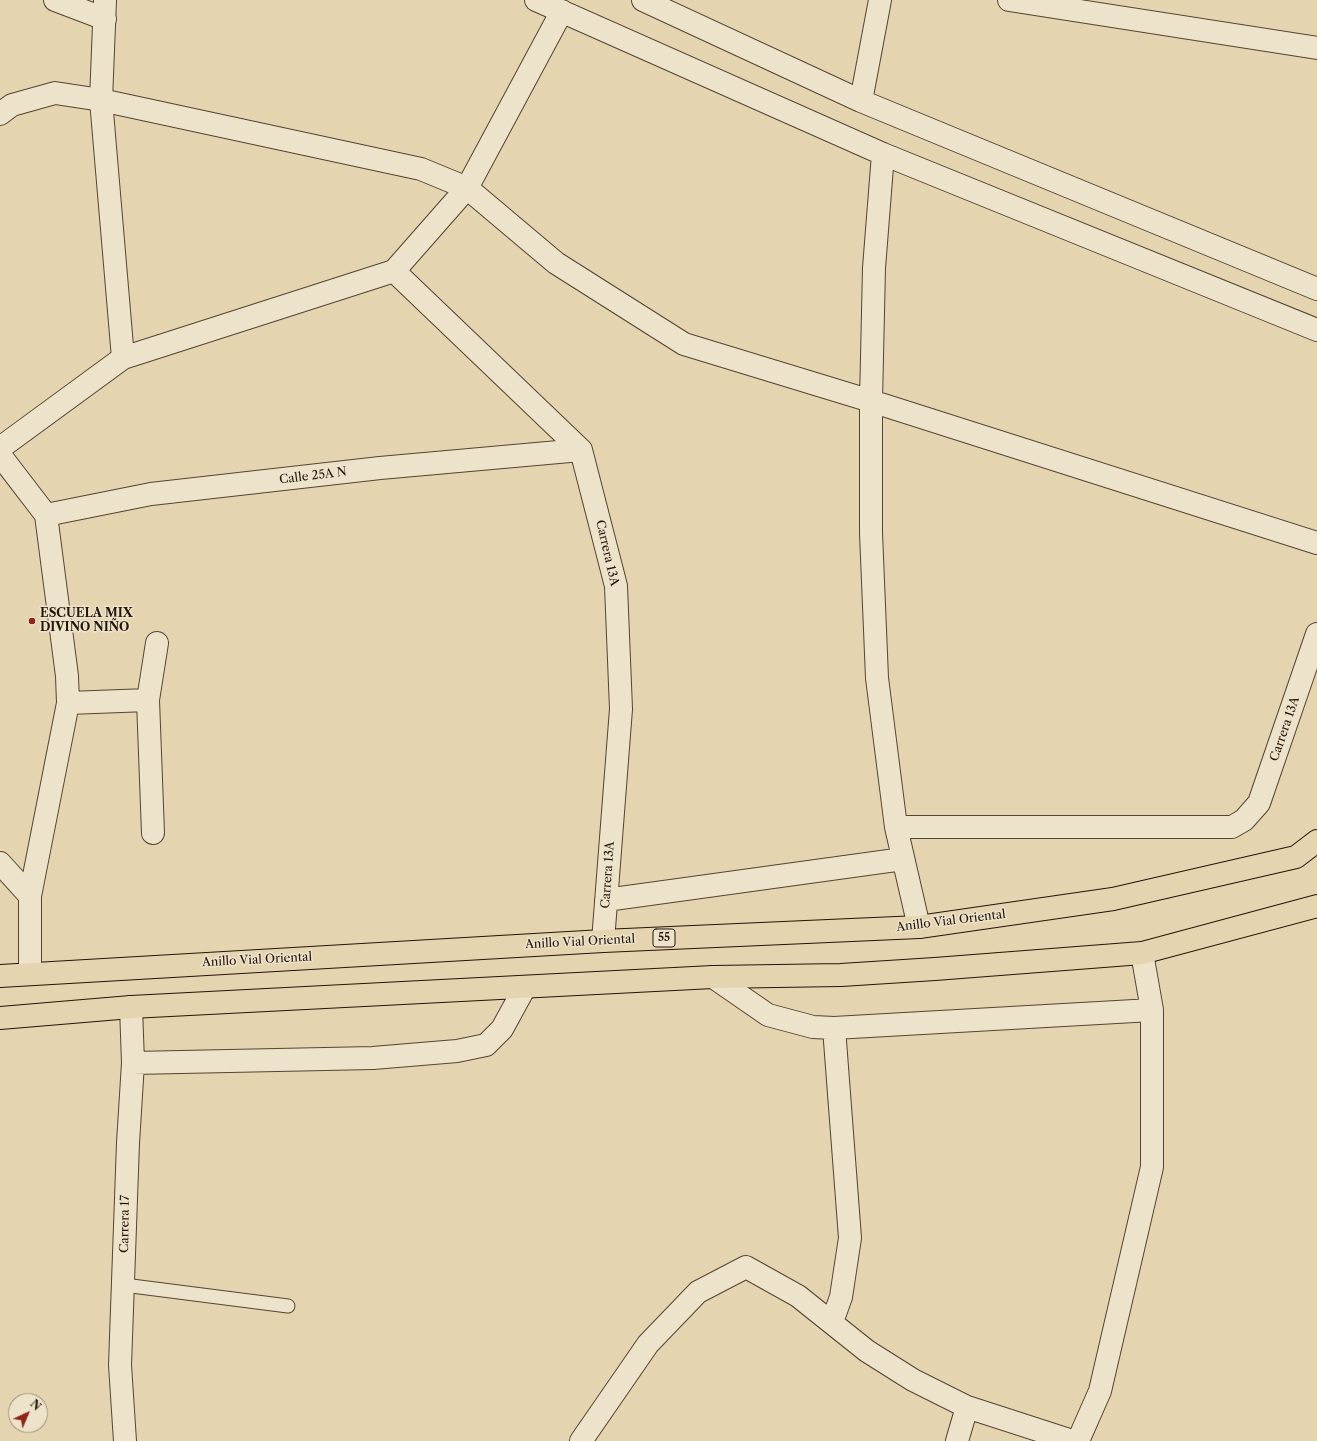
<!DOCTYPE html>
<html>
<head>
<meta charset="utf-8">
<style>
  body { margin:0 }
  #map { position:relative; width:1317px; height:1441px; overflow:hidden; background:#e4d4af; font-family:"Libre Caslon Text",serif }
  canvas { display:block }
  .north { position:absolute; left:8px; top:1393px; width:40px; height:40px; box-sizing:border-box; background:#ede3cb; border:1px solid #9d907e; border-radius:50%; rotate:44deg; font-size:11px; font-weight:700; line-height:16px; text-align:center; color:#24140a }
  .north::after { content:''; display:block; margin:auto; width:14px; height:18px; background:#8f2418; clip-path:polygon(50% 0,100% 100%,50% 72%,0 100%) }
</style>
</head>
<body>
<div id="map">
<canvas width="1317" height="1441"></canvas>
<div class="north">N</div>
</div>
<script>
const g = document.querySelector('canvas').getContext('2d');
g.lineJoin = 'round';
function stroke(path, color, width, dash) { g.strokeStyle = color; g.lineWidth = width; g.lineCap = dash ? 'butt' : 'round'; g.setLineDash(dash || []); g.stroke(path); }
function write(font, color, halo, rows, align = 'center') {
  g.font = font + ' "Libre Caslon Text",serif'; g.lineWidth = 3; g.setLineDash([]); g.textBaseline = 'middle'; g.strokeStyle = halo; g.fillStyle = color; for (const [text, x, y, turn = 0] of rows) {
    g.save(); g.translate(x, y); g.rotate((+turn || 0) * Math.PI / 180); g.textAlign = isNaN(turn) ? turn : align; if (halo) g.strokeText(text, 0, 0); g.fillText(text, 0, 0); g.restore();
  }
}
const lane = new Path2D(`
  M 124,1285 L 288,1306`);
const street = new Path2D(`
  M 55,0 L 105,19
  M 105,0 L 101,100 L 123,358
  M 536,0 L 883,154 L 1317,330
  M 643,0 L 861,101 L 1317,289
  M 1009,0 L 1317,48
  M 861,101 L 880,0
  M 0,114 L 12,105 L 55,93 L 101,100 L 421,169 L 467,188 L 556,263 L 684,344 L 871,401 L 1317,543
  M 883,154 L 874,268 L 871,401 L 871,533 L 877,678 L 896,827 L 919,927
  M 394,271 L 581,450 L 616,586 L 621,709 L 603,941
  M 0,448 L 123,358 L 394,271 L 467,188 L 562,11
  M 0,455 L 46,515 L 67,676 L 68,703 L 30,896
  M 46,515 L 151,494 L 380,468 L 581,450
  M 68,703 L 148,700
  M 896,827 L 1232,827 L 1244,820 L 1259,803 L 1317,634
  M 153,833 L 148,700 L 157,643
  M 0,863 L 30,896 L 30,973
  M 606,900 L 903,859
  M 713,977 L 768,1015 L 813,1027 L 834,1028 L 1152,1010
  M 133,1063 L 373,1058 L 457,1051 L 486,1045 L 502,1029 L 525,987
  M 832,1322 L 841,1297 L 850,1238 L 834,1028
  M 125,1441 L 120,1365 L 128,1143 L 133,1063 L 131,1007
  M 581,1441 L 648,1344 L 698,1292 L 746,1267 L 798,1296 L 867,1351 L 913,1380 L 967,1407 L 1072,1441
  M 957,1441 L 967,1407
  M 1078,1441 L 1100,1391 L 1152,1167 L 1152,1010 L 1142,953`);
const highway = new Path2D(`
  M 0,976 L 603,941 L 919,927 L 1113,899 L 1296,857 L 1317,841
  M 0,1018 L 131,1007 L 713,977 L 841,975 L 935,969 L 1142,953 L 1317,906`);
stroke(lane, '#544433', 15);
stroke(street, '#544433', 24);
stroke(highway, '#24140a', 24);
stroke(lane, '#ede3cb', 13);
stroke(street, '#ede3cb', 22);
stroke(highway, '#e4d4af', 22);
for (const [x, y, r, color] of [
  [32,621,4,"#8f2418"]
]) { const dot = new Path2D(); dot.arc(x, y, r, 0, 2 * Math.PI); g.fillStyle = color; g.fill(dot); stroke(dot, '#ede3cb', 1.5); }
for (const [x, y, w] of [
  [664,938,22]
]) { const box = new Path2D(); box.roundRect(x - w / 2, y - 9, w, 18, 3); g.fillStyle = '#ede3cb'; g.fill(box); stroke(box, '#24140a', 1); }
write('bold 11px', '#24140a', null, [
  ["55",664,938]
]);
write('12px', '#24140a', '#ede3cb', [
  ["Calle 25A N",313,476,-7],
  ["Carrera 13A",607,553,77],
  ["Carrera 13A",1285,729,-71],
  ["Carrera 13A",608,875,-86],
  ["Anillo Vial Oriental",951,921,-7],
  ["Anillo Vial Oriental",580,942,-3],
  ["Anillo Vial Oriental",257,960,-3],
  ["Carrera 17",125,1224,-89]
]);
write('bold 12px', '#24140a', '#ede3cb', [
  ["ESCUELA MIX",40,614],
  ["DIVINO NIÑO",40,628]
], 'left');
</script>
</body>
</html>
